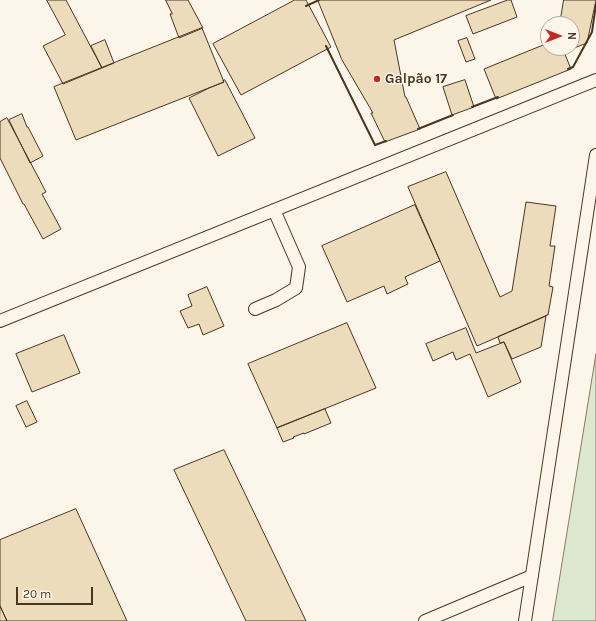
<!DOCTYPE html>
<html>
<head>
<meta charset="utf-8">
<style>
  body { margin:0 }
  #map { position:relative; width:596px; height:621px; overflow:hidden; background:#fbf6e9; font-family:Karla,sans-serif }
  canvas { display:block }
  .north { position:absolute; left:540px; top:16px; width:40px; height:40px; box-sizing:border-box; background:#fbf6e9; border:1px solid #b4a999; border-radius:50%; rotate:90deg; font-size:11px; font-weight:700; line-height:16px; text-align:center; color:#4a3520 }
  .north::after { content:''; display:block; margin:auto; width:14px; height:18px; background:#c62828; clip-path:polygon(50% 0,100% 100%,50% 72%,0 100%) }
  .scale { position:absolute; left:16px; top:587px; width:77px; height:18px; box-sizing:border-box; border:2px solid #4a3520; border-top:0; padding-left:5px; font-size:12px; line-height:14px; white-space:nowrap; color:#4a3520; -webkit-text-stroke:3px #fbf6e9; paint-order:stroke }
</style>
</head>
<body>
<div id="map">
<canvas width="596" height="621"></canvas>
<div class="north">N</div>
<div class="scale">20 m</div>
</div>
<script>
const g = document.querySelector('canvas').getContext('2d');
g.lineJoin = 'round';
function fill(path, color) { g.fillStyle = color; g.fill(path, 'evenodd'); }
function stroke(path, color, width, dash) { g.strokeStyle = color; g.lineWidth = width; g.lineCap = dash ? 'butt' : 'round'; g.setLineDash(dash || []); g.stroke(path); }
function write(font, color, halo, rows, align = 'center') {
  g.font = font + ' Karla,sans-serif'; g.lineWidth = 3; g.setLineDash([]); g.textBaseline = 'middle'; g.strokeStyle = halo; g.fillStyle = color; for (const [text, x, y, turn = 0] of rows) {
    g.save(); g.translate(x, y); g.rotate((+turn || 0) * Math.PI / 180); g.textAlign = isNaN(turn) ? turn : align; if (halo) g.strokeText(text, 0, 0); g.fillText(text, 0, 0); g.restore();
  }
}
const green = new Path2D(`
  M 596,354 L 596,621 L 553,621 Z`);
fill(green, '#dce7d0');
stroke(green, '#887966', 1);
const building = new Path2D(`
  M 47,0 L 66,0 L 102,68 L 63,84 L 43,46 L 65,35 Z
  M 166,0 L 188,0 L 203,28 L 179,38 L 170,14 L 172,14 Z
  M 295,0 L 306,0 L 331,47 L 241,95 L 213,44 Z
  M 318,0 L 491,0 L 394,40 L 405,97 L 406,97 L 420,129 L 385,142 L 371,113 L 373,113 L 342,60 Z
  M 508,0 L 511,0 L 517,17 L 473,34 L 466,16 Z
  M 564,0 L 596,0 L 587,43 L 564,52 L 571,69 L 496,99 L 484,69 L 548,43 L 548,48 L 572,48 L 572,24 L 560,24 Z
  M 202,28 L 224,82 L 76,140 L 54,87 Z
  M 467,38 L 475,59 L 466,62 L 458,41 Z
  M 105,40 L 114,63 L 102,68 L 91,46 Z
  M 225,80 L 255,138 L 218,156 L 189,98 L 209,88 L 224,82 L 223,81 Z
  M 465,80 L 474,107 L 452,115 L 443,87 Z
  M 22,114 L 27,127 L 28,127 L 43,156 L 30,163 L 9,120 Z
  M 7,118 L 46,192 L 42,194 L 61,229 L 43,239 L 24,204 L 23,204 L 0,158 L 0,122 Z
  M 446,172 L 500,297 L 512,291 L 526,202 L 556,206 L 550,246 L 555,246 L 549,286 L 553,287 L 548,315 L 546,315 L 546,316 L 477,346 L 408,187 Z
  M 415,205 L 440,261 L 405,277 L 408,284 L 387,294 L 384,286 L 347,302 L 322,246 Z
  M 207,287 L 224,326 L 203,335 L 199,324 L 188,328 L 180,311 L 192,306 L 188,295 Z
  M 546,316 L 541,347 L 512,359 L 504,342 L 500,343 L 498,337 Z
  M 347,323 L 376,388 L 277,428 L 248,364 Z
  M 466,328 L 476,353 L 504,342 L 521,382 L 488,397 L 470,354 L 456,360 L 453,352 L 433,361 L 426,344 Z
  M 64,335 L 80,373 L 32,392 L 16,354 Z
  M 27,401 L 37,422 L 26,427 L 16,406 Z
  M 325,409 L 331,423 L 304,434 L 304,433 L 293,437 L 294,438 L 283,442 L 277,428 Z
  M 224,450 L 306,621 L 246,621 L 174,470 Z
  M 76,509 L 127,621 L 7,621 L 0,606 L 0,540 Z
  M 0,606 L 7,621 L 0,621 Z`);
fill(building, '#ecdcbc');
stroke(building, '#4a3520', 1);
const lane = new Path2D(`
  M 255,309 L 276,300 L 296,288 L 299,267 L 274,210
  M 0,321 L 596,80
  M 425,621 L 532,576
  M 525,621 L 596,155`);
stroke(lane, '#4a3520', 14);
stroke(lane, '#fbf6e9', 12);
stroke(new Path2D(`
  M 306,6 L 319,0
  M 326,46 L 375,145 L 386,141
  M 568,69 L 573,67 L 592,32 L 596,4
  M 472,107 L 498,97
  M 418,129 L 453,115`), '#4a3520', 2);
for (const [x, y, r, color] of [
  [377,79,4,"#c62828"]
]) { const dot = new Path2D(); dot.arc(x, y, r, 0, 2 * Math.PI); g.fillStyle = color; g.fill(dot); stroke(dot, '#fbf6e9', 1.5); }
write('bold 14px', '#4a3520', '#fbf6e9', [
  ["Galpão 17",385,79]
], 'left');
</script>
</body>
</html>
